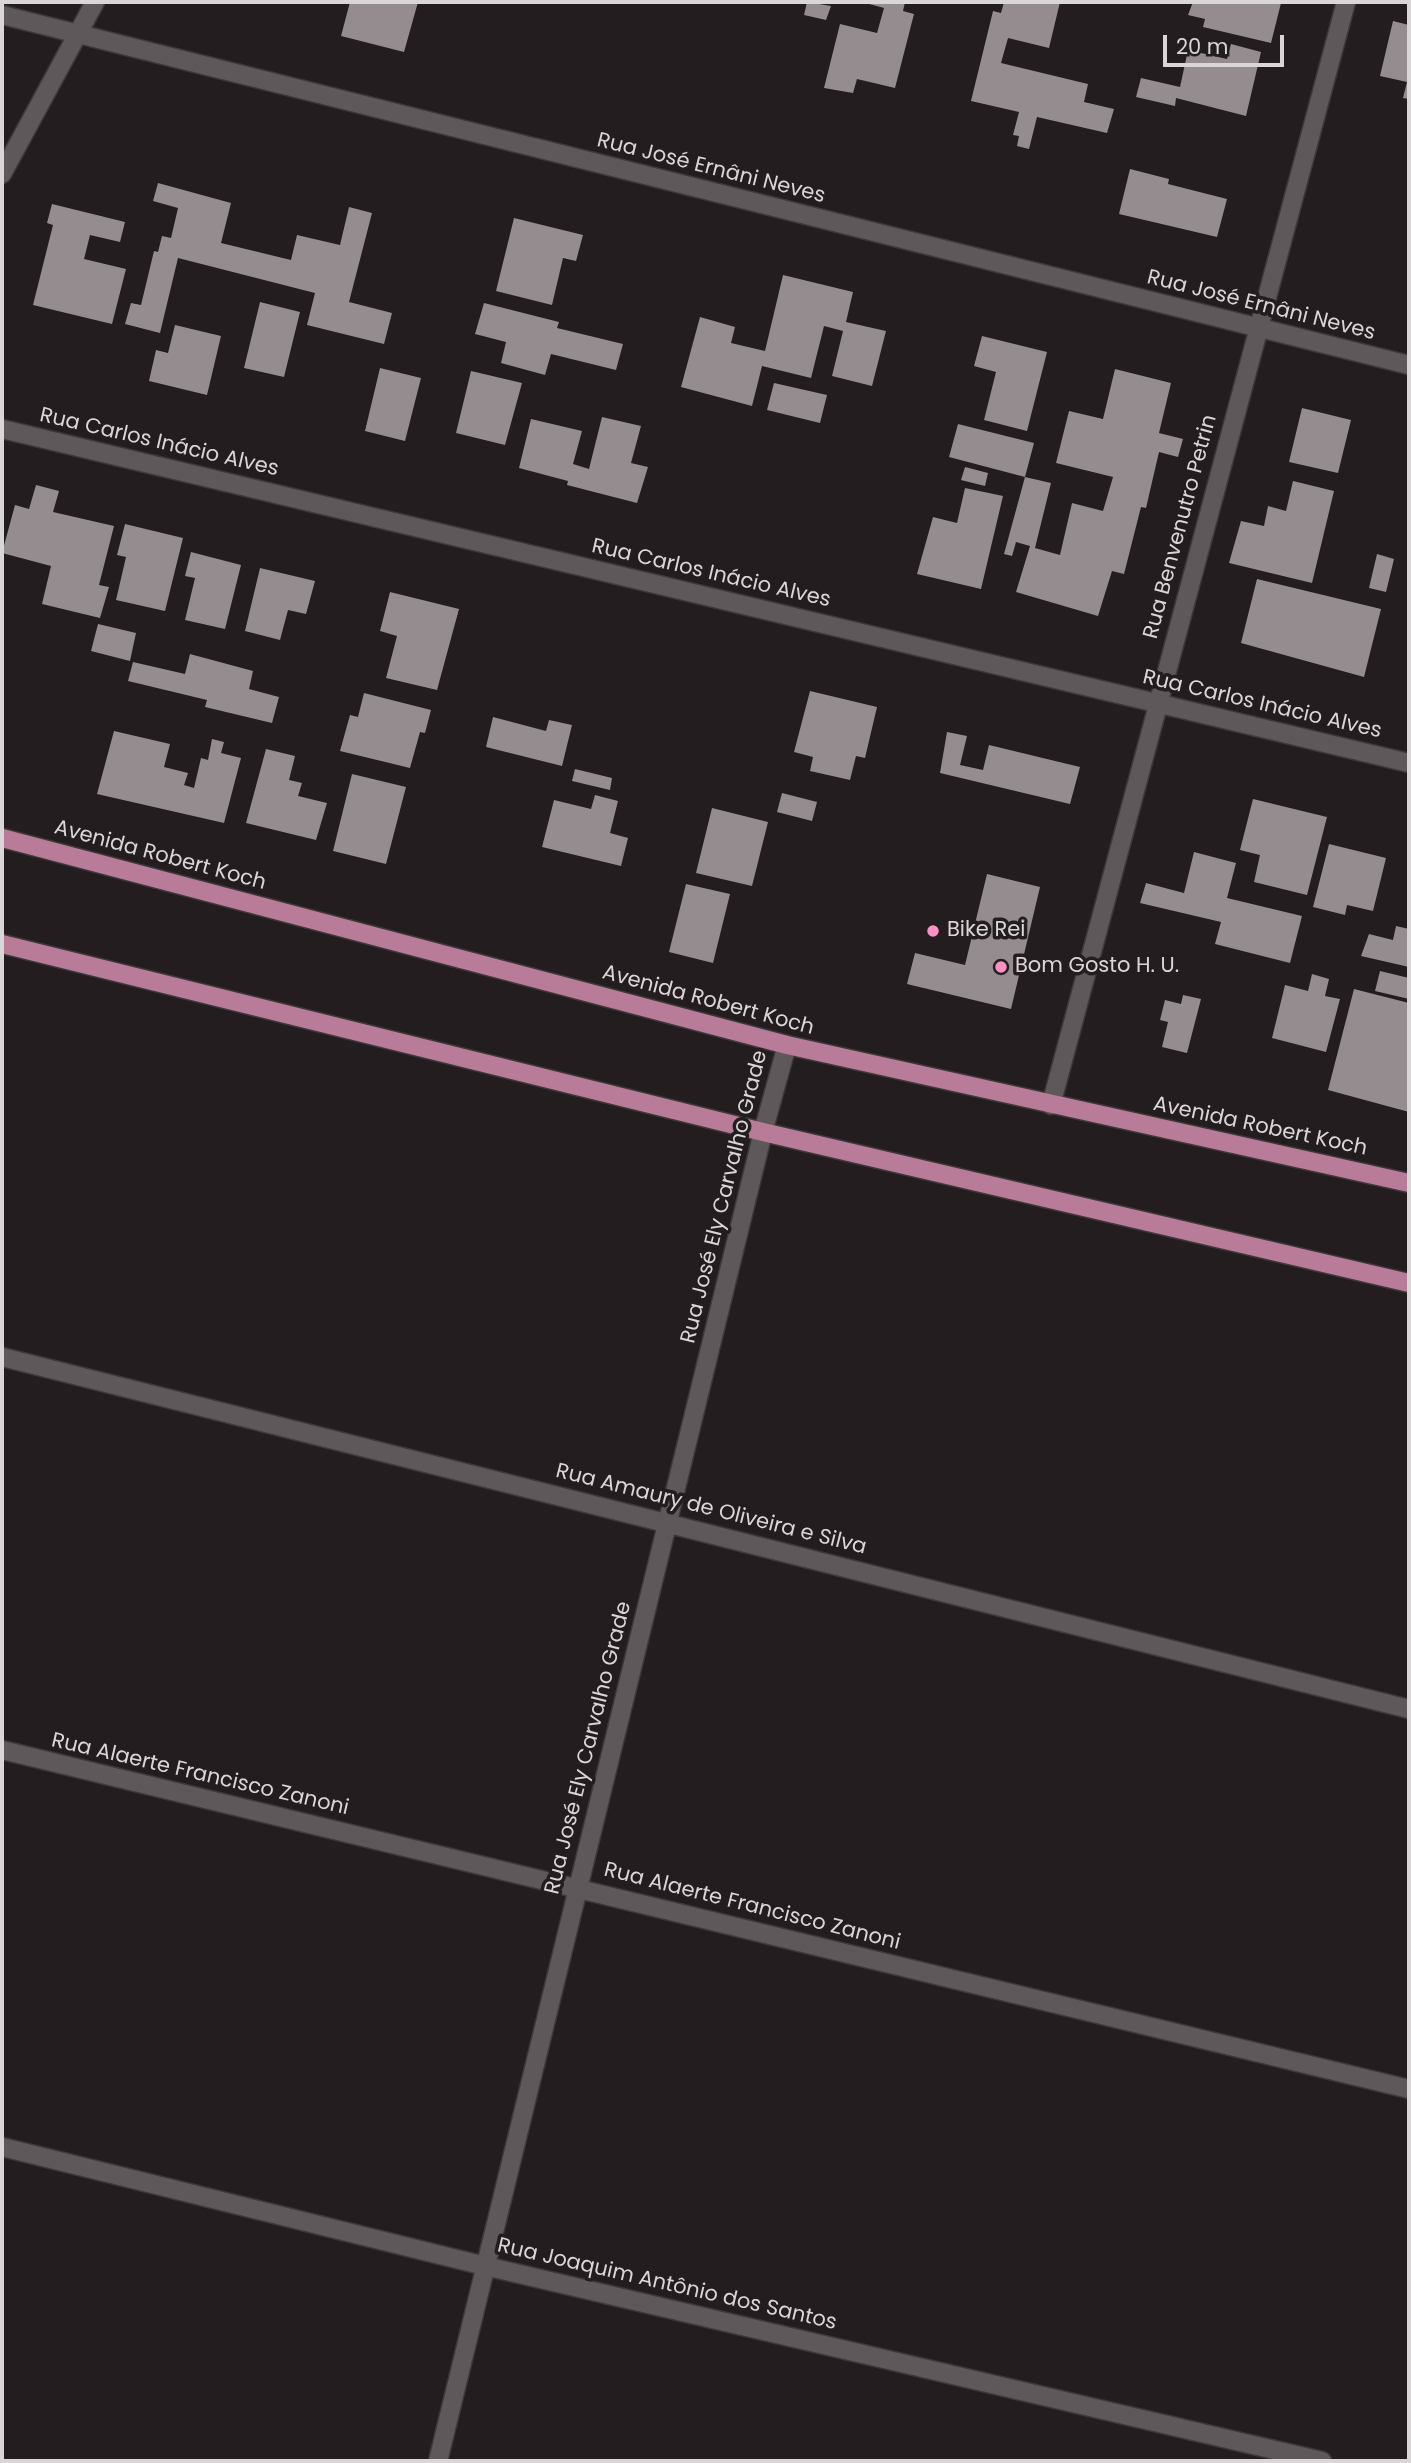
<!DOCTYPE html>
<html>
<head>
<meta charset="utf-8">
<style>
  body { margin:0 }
  #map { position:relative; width:1411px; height:2463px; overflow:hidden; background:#231d1f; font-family:Poppins,sans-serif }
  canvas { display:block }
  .frame { position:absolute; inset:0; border:4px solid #dad6d8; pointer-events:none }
  .scale { position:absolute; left:1163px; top:35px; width:121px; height:32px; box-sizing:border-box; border:4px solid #dad6d8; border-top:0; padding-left:9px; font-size:21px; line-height:24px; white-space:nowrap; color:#dad6d8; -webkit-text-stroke:5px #231d1f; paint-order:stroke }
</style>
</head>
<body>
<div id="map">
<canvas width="1411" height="2463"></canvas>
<div class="frame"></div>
<div class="scale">20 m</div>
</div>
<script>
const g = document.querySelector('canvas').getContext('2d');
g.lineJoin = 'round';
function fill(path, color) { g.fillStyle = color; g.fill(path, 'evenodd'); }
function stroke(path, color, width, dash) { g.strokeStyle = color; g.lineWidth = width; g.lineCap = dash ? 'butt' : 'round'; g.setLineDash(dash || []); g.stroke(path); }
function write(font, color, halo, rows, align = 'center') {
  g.font = font + ' Poppins,sans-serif'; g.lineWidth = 7; g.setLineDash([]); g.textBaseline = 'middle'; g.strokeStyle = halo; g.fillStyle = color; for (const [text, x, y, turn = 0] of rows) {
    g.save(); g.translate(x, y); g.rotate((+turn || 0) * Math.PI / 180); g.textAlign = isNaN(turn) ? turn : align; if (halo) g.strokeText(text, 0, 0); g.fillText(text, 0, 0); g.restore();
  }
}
fill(new Path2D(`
  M 350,2 L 418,2 L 404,52 L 341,36 Z
  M 807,2 L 831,6 L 826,20 L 804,15 Z
  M 862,2 L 905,2 L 903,11 L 914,14 L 895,88 L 857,79 L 853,93 L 824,88 L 840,24 L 877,33 L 884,8 Z
  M 1004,2 L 1060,2 L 1049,48 L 1008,38 L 1001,63 L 1088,84 L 1084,102 L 1114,109 L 1107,133 L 1037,117 L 1029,149 L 1017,146 L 1019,136 L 1013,135 L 1019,112 L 971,101 L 993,11 L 1001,13 Z
  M 1193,2 L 1278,2 L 1281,3 L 1271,43 L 1203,27 L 1205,19 L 1188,15 Z
  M 1393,21 L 1409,25 L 1409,99 L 1403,98 L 1407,82 L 1380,76 Z
  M 1231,44 L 1261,52 L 1246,116 L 1176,98 L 1175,106 L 1136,97 L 1141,78 L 1180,87 L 1188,50 L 1227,59 Z
  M 1130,169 L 1169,179 L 1168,184 L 1227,199 L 1217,237 L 1119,214 Z
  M 158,183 L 231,203 L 221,243 L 291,260 L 297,235 L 340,245 L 349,207 L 372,213 L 349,302 L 392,313 L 384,344 L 307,325 L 315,293 L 178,258 L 160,333 L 125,324 L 131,303 L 141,305 L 154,251 L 158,252 L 162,236 L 171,238 L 178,208 L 153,201 Z
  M 52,204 L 125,222 L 120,242 L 90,235 L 84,259 L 126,269 L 112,324 L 33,305 L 53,225 L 47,223 Z
  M 514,218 L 583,235 L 576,261 L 563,258 L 552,305 L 496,291 Z
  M 783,275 L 853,292 L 846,322 L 886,331 L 872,386 L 832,376 L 843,331 L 824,326 L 811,378 L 762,366 L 752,406 L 681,387 L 700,317 L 735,327 L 731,343 L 765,351 Z
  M 260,302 L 300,312 L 284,377 L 244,368 Z
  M 484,303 L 559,322 L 557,328 L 623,344 L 616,370 L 551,354 L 545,375 L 501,363 L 506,342 L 475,334 Z
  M 175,325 L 221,336 L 207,395 L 149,381 L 156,350 L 168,353 Z
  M 982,336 L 1047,352 L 1027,431 L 984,420 L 996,372 L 974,366 Z
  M 380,368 L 421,378 L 405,441 L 365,431 Z
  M 1115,369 L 1171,383 L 1159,433 L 1183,439 L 1178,457 L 1159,452 L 1146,508 L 1141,507 L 1124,574 L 1112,571 L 1098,616 L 1016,592 L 1030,546 L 1016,542 L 1012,556 L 1004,554 L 1025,477 L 1051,483 L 1035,548 L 1060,555 L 1072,503 L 1103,511 L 1113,477 L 1056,463 L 1069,411 L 1103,419 Z
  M 471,371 L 522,383 L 505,445 L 456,433 Z
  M 774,383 L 827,395 L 820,423 L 767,410 Z
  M 1302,408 L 1351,420 L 1338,473 L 1289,462 Z
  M 602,417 L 641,426 L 631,463 L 648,467 L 637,503 L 567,485 L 568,481 L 519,468 L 531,419 L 582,431 L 573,464 L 589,469 Z
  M 958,424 L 1034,443 L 1025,477 L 949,457 Z
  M 965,467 L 988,473 L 985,486 L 961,480 Z
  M 1293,481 L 1334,491 L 1312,583 L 1229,563 L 1241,521 L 1264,526 L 1268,506 L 1286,511 Z
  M 36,485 L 59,491 L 53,512 L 114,526 L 99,585 L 109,587 L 100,618 L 42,604 L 51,566 L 2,553 L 15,505 L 29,509 Z
  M 965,488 L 1003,496 L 981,589 L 917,574 L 933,517 L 957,523 Z
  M 125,524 L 183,538 L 165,611 L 116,600 L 126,557 L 117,555 Z
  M 191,552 L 241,565 L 225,629 L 185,620 L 195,578 L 185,576 Z
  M 1377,554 L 1394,559 L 1386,592 L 1369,588 Z
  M 260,568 L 315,581 L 306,614 L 288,610 L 280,640 L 245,631 Z
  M 1257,579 L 1381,609 L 1364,677 L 1241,643 Z
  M 390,592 L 459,609 L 437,690 L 386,678 L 397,636 L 380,631 Z
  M 98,624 L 136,633 L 130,661 L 91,651 Z
  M 190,654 L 253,671 L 249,689 L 279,697 L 272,723 L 205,707 L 207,700 L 128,681 L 133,662 L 185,674 Z
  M 810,691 L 877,707 L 865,758 L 856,756 L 850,780 L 810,771 L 813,757 L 794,752 Z
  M 364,693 L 431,710 L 425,733 L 420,732 L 410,768 L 340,751 L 350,715 L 358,717 Z
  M 493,717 L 546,731 L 549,720 L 572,725 L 562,766 L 486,747 Z
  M 114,731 L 170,744 L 164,767 L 188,773 L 184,785 L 194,788 L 201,758 L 208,760 L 212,739 L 224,742 L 221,753 L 241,758 L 224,823 L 97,794 Z
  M 947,732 L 967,736 L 960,765 L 983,770 L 989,745 L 1080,767 L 1070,804 L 940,773 Z
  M 266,749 L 295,756 L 289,780 L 302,783 L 298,796 L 327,803 L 316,840 L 246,823 Z
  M 575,769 L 612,778 L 610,790 L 572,781 Z
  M 352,774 L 406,787 L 386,864 L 333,851 Z
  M 782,793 L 817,802 L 812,821 L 777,812 Z
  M 595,795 L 618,801 L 610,833 L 628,838 L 621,866 L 542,847 L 554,800 L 591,809 Z
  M 1253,799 L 1327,817 L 1307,895 L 1254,882 L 1260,855 L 1240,850 Z
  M 712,808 L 768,822 L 752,886 L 696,873 Z
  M 1329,844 L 1386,858 L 1373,911 L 1347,905 L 1345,915 L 1313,907 Z
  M 1194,852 L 1236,863 L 1227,898 L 1302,916 L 1290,963 L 1215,944 L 1221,922 L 1140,903 L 1146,883 L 1184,893 Z
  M 987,874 L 1040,887 L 1011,1009 L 907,984 L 915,953 L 965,965 Z
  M 686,884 L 730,894 L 713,963 L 669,952 Z
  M 1396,926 L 1409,929 L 1409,967 L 1361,956 L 1369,934 L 1393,940 Z
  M 1380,971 L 1409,978 L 1409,999 L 1375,991 Z
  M 1312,974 L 1329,979 L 1325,996 L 1340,999 L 1326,1052 L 1272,1038 L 1285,985 L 1308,991 Z
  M 1354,989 L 1409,1003 L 1409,1112 L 1328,1090 Z
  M 1183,995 L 1201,999 L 1187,1053 L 1162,1047 L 1168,1022 L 1160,1020 L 1165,1000 L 1181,1004 Z`), '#958c90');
const minor = new Path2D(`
  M 2,15 L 1409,365
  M 2,174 L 95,2
  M 2,429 L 1409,763
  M 1051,1105 L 1346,2
  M 2,1357 L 1409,1709
  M 2,1750 L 1409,2089
  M 2,2147 L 485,2266 L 1322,2461
  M 438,2461 L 763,1132 L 787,1045`);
const primary = new Path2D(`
  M 2,838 L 787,1045 L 1409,1183
  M 2,944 L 763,1132 L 1409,1283`);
stroke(minor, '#3d393b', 21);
stroke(primary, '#3d393b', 21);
stroke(minor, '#5f585b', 18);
stroke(primary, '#b87b98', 18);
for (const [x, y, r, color] of [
  [933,931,7,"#fc8fc3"],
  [1001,967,7,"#fc8fc3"]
]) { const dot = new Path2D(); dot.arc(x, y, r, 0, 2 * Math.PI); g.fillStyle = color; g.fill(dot); stroke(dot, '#231d1f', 2.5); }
write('21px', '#dad6d8', '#231d1f', [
  ["Rua José Ernâni Neves",711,169,14],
  ["Rua José Ernâni Neves",1261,306,14],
  ["Rua Carlos Inácio Alves",159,443,13],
  ["Rua Benvenutro Petrin",1181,527,-75],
  ["Rua Carlos Inácio Alves",711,574,13],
  ["Rua Carlos Inácio Alves",1262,705,13],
  ["Avenida Robert Koch",160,856,15],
  ["Avenida Robert Koch",708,1001,15],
  ["Avenida Robert Koch",1260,1127,12],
  ["Rua José Ely Carvalho Grade",725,1197,-76],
  ["Rua Amaury de Oliveira e Silva",711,1510,14],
  ["Rua José Ely Carvalho Grade",589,1748,-76],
  ["Rua Alaerte Francisco Zanoni",200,1775,13],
  ["Rua Alaerte Francisco Zanoni",752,1907,14],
  ["Rua Joaquim Antônio dos Santos",667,2285,13]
]);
write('21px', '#dad6d8', '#231d1f', [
  ["Bike Rei",947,931],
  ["Bom Gosto H. U.",1015,967]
], 'left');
</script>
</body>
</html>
